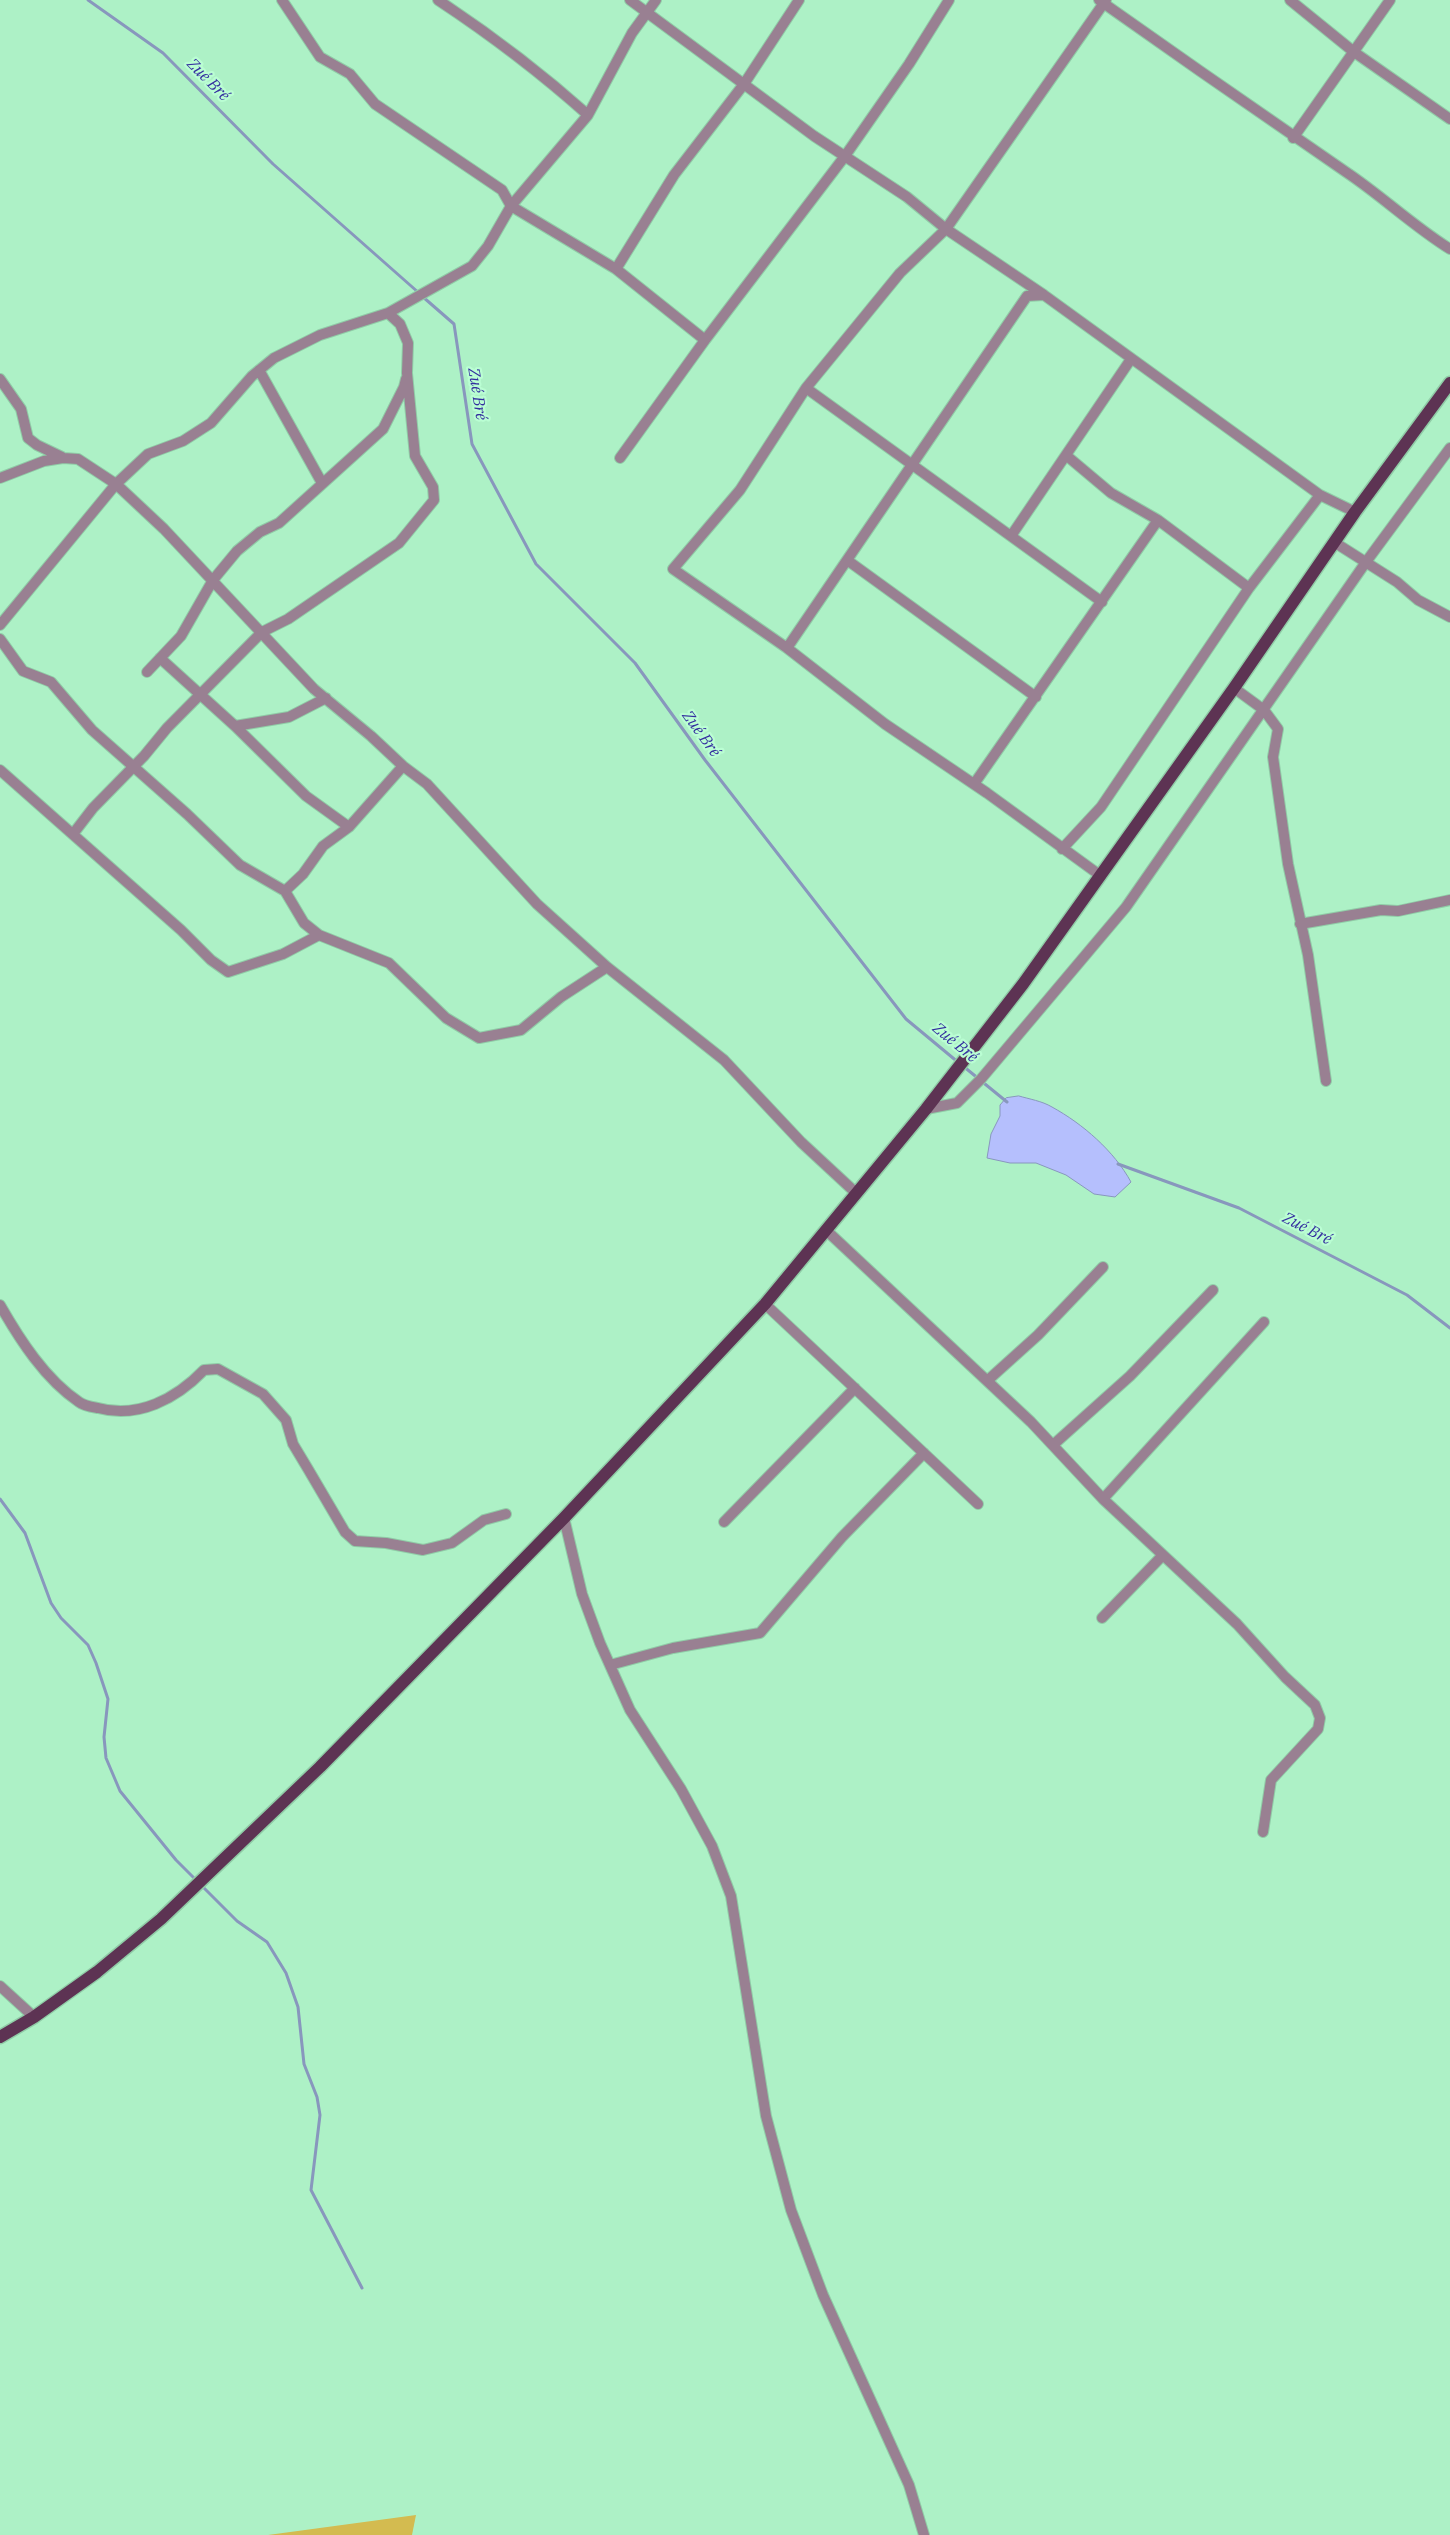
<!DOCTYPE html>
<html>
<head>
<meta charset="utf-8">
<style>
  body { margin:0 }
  canvas { display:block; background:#adf1c6 }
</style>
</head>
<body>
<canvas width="1450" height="2535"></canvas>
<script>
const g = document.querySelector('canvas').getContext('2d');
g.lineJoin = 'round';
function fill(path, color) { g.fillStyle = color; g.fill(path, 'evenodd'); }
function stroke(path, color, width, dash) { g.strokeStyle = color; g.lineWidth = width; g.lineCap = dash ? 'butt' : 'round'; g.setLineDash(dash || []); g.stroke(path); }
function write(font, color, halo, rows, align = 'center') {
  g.font = font + ' "IBM Plex Serif",serif'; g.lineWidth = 4.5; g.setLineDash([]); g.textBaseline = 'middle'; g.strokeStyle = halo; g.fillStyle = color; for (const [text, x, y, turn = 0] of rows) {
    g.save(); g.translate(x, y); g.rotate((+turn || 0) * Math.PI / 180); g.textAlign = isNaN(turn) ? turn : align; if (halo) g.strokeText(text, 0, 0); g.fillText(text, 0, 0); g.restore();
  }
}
fill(new Path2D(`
  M 416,2515 L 412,2535 L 268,2535 Z`), '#d3bb50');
const water = new Path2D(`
  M 1019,1096 C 1029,1099 1042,1101 1052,1107 C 1083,1124 1114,1151 1131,1182 L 1115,1197 L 1094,1194 L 1066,1175 L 1036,1163 L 1010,1163 L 987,1158 L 991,1134 L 1000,1116 L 1000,1105 L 1006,1098 Z`);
fill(water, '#b5bffd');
stroke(water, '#8897bd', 1);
stroke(new Path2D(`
  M 88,0 L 163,53 L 273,164 L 419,293
  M 423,297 L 454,324 L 472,444 L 536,564 L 635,663 L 705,760 L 906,1019 L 959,1063
  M 963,1066 L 1007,1102
  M 1118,1164 L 1239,1208 L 1407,1295 L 1450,1328
  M 0,1499 L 25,1533 L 51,1603 L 61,1618 L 88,1645 L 96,1663 L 108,1699 L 104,1737 L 106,1758 L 120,1791 L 176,1860 L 197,1881
  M 201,1885 L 237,1921 L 267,1942 L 286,1973 L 298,2007 L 304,2064 L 317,2097 L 320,2115 L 311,2190 L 362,2288`), '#8897bd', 3);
const minor = new Path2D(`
  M 282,0 L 320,57 L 350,74 L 375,104 L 502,190 L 511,206 L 616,269 L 705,340
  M 438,0 C 491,35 541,73 588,115
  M 630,0 L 814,136 L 907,197 L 946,229 L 1106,0
  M 1099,0 C 1181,58 1263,115 1346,172 C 1382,196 1413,226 1450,249
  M 1290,0 L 1354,52 L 1450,119
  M 1293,138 L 1390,0
  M 616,269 L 674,175 L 744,84 L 799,0
  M 1044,295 L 1027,296 L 787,648 L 673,569 L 740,490 L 806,388 L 900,273 L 946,229 L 1044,295 L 1320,495 L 1355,512
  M 259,370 L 322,483
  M 0,379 L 21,409 L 28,438 L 37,445 L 62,457
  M 806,388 L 1102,602
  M 1067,456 L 1111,493 L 1158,520 L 1249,588
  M 620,458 L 705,340 L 845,156 L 909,64 L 949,0
  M 0,478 L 44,461 L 63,458 L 78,459 L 116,484 L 164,529 L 314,689 L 371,736 L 403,766 L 427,784 L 537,904 L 607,967 L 724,1060 L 801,1142 L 856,1193
  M 1011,536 L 1131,359
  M 1334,542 L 1397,582 L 1418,600 L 1450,617
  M 847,560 L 1036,697
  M 0,625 L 116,484 L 148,454 L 183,441 L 211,423 L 252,376 L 274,358 L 320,335 L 388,313 L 472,266 L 488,246 L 511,206 L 588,115 L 632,33 L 656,0
  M 0,639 L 23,671 L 51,682 L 92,730 L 187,814 L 240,865 L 285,891 L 304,923 L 319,935
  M 787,648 L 885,724 L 987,793 L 1101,876
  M 160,658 L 235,726 L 289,717 L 326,698
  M 147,672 L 181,636 L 213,580 L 237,551 L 260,532 L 279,523 L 383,429 L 404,387 L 406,379
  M 1234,688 L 1264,710 L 1278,729 L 1273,757 L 1288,864 L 1308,955 L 1326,1081
  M 235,726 L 306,796 L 349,827
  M 0,770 L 181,930 L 211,960 L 228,972 L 283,954 L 319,935 L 389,963 L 446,1018 L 479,1038 L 521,1030 L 561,997 L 607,967
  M 974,784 L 1158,520
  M 73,834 L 93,808 L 144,756 L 167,728 L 262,632 L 288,619 L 399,543 L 434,500 L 433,487 L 415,456 L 407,373 L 408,343 L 400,324 L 388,313
  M 1062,849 L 1101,807 L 1249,588 L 1320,495
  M 285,891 L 303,874 L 323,846 L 349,827 L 403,766
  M 1300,924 L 1381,910 L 1398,911 L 1450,900
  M 926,1109 L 957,1103 L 981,1079 L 1126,907 L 1366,562 L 1450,448
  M 827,1231 L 1031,1422 L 1103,1499 L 1237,1624 L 1285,1677 L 1315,1705 L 1320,1718 L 1318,1729 L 1271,1780 L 1263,1832
  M 765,1304 L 978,1504
  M 0,1305 C 20,1340 45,1379 79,1402 C 84,1406 92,1407 98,1408 C 138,1419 176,1399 204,1370 L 218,1369 L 263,1394 L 286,1420 L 293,1444 L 308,1469 L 345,1532 L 355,1541 L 386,1543 L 423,1550 L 452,1543 L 484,1520 L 506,1514
  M 987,1381 L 1038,1335 L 1103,1267
  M 1053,1445 L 1130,1376 L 1213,1290
  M 1103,1499 L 1264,1322
  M 564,1518 L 582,1594 L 600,1643 L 630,1710 L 681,1789 L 712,1846 L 731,1896 L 766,2116 L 791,2210 L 823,2295 L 909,2485 L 924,2535
  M 724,1522 L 855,1388
  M 1102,1618 L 1163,1555
  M 610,1665 L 673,1648 L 760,1633 L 842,1537 L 924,1453
  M 0,1986 L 34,2017`);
const primary = new Path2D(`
  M 0,2037 L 34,2017 L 97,1972 L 161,1919 L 320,1767 L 564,1518 L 765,1304 L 926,1109 L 1023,984 L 1234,688 L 1355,512 L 1450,383`);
stroke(minor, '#90cca7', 12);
stroke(primary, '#90cca7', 15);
stroke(minor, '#998092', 10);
stroke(primary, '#5d3353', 12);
write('italic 16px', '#342e9f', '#bafed3', [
  ["Zué Bré",208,80,45],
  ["Zué Bré",477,394,81],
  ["Zué Bré",701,734,54],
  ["Zué Bré",955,1043,39],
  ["Zué Bré",1307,1229,27]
]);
</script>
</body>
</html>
